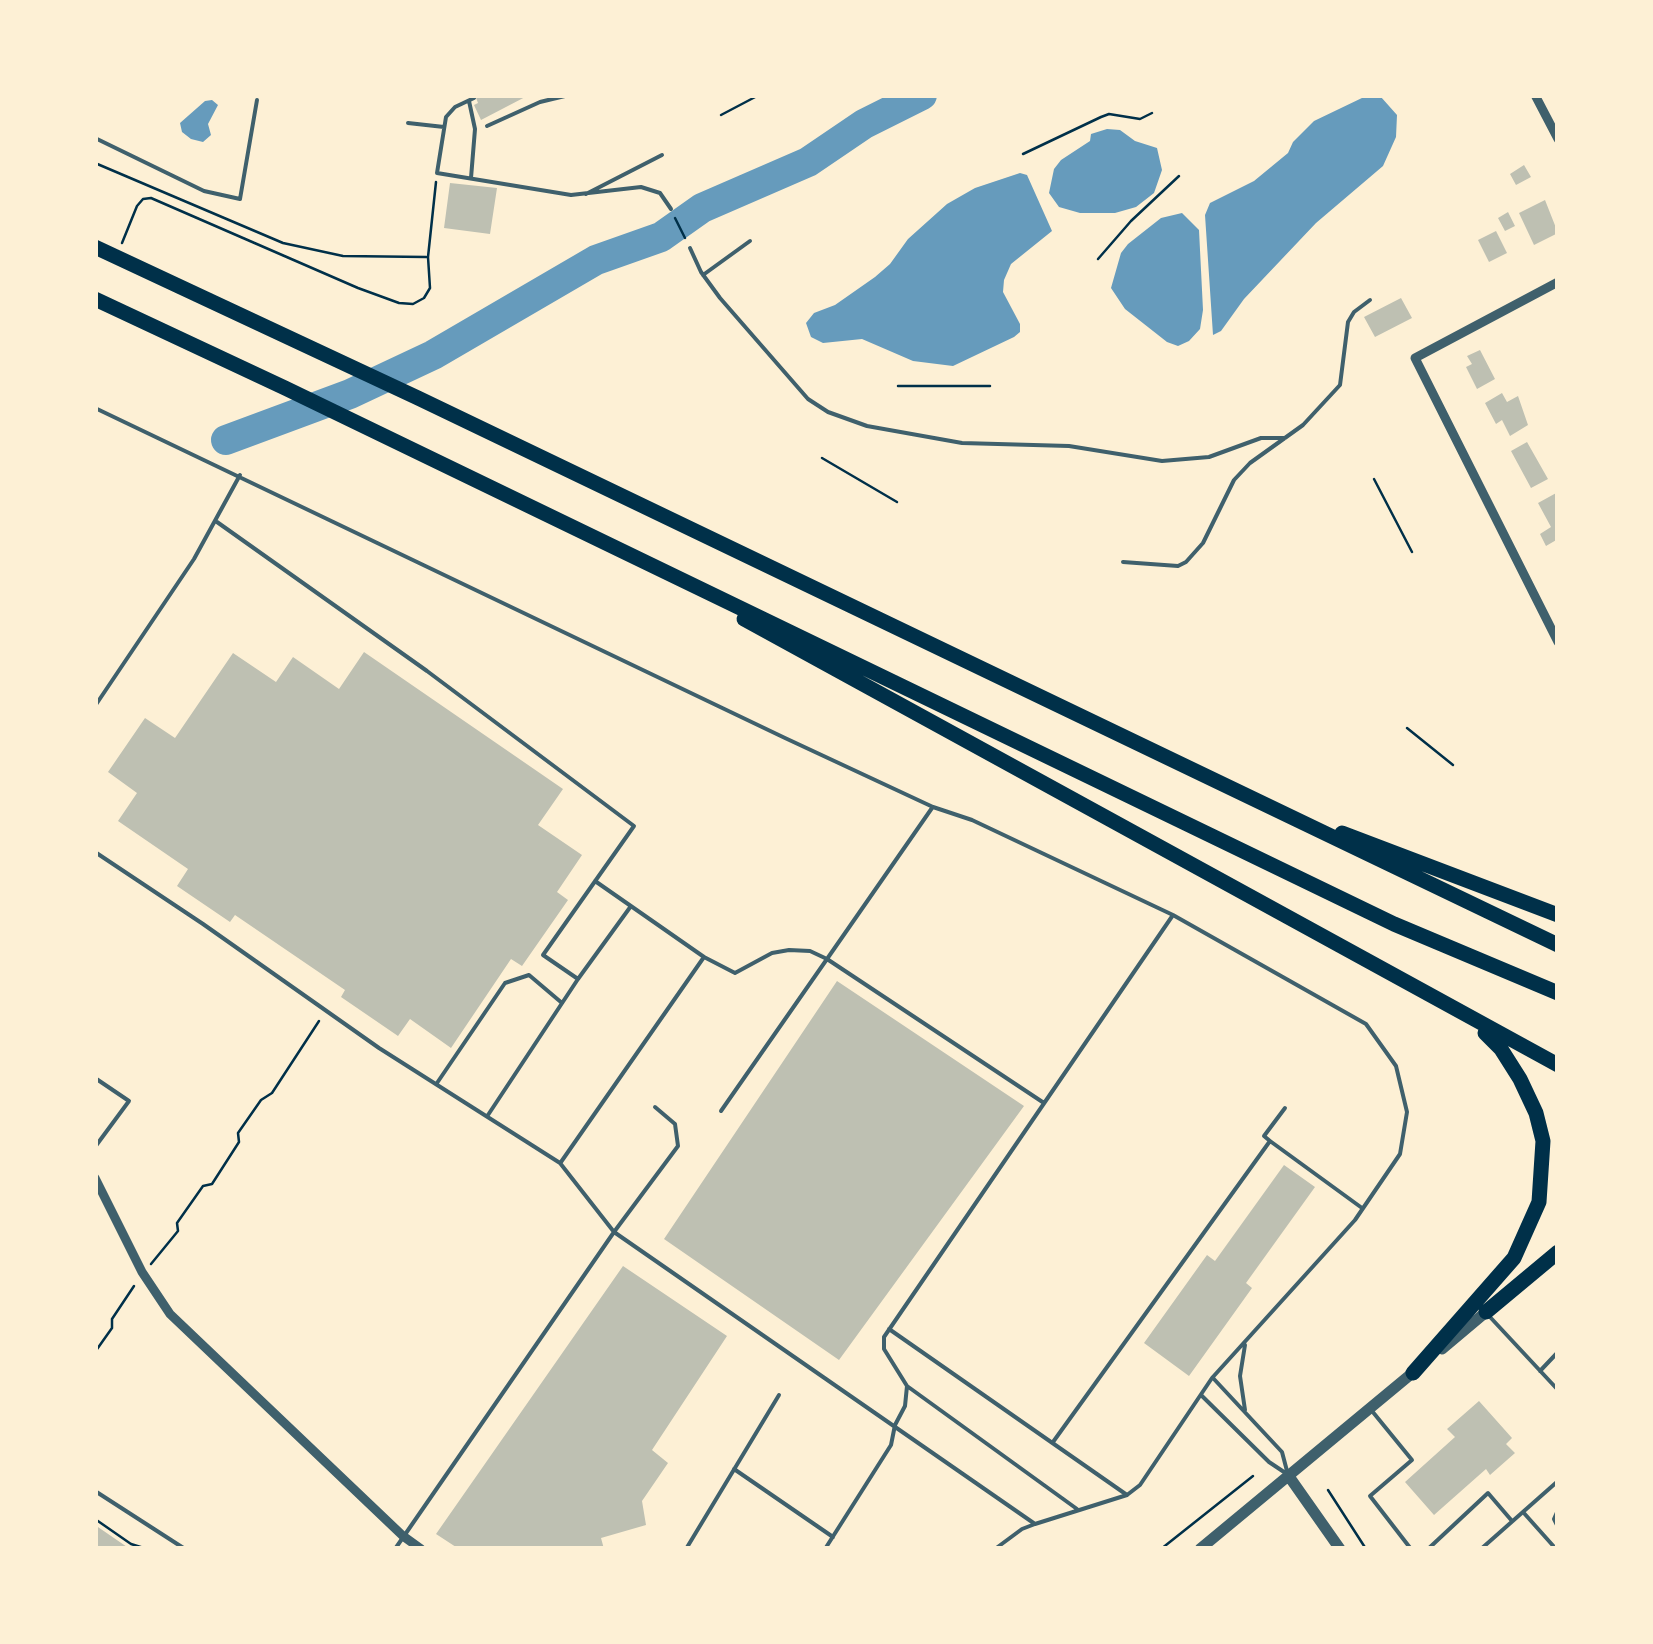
<!DOCTYPE html>
<html>
<head>
<meta charset="utf-8">
<style>
	body { margin:0 }
	#map { position:relative; width:1653px; height:1644px; overflow:hidden; background:#fdf0d5; font-family:Signika,sans-serif }
	canvas { display:block }
	.frame { position:absolute; inset:0; border:98px solid #fdf0d5; pointer-events:none }
</style>
</head>
<body>
<div id="map">
<canvas width="1653" height="1644"></canvas>
<div class="frame"></div>
</div>
<script>
const c = document.querySelector('canvas').getContext('2d');
c.lineJoin = 'round';
function fillPath(path, color) { c.fillStyle = color; c.fill(path, 'evenodd'); }
const shape = rows => new Path2D(rows.map(r => 'M' + r).join(''));
function trace(path, color, width, dash) { c.strokeStyle = color; c.lineWidth = width; c.lineCap = dash ? 'butt' : 'round'; c.setLineDash(dash || []); c.stroke(path); }
fillPath(shape([
	[1364,97,1381,97,1397,115,1396,137,1383,166,1316,223,1244,299,1221,331,1213,335,1205,215,1210,203,1254,181,1288,153,1293,142,1314,121],
	[212,100,218,105,208,124,211,135,203,142,191,139,182,132,180,123,205,101],
	[1107,129,1120,130,1135,141,1157,148,1162,170,1154,193,1136,207,1115,213,1080,213,1059,207,1049,193,1054,169,1061,160,1090,141,1091,134],
	[1020,173,1027,175,1052,231,1011,264,1004,280,1003,292,1020,324,1020,332,1014,337,953,366,913,361,862,339,823,343,811,337,806,323,814,313,835,305,875,277,890,264,908,239,947,204,975,188],
	[1182,213,1199,230,1203,310,1200,329,1189,341,1178,346,1167,342,1125,309,1111,288,1121,253,1128,244,1161,218]
]), '#669bbc');
trace(shape([
	[226,440,350,394,433,355,596,260,661,237,702,208,808,162,864,124,922,95]
]), '#669bbc', 30);
fillPath(shape([
	[475,95,529,95,481,120,474,105,478,103],
	[1524,165,1531,177,1516,185,1510,174],
	[450,183,497,188,490,234,444,228],
	[1545,200,1558,233,1534,245,1519,213],
	[1508,212,1515,226,1505,231,1498,218],
	[1496,231,1507,253,1489,262,1478,240],
	[1401,298,1412,318,1375,337,1364,317],
	[1480,350,1495,379,1477,389,1466,367,1472,364,1467,356],
	[1502,393,1507,402,1518,396,1528,425,1510,436,1502,420,1496,424,1485,403],
	[1527,442,1548,479,1531,488,1511,451],
	[1558,492,1558,539,1546,546,1540,534,1551,527,1538,503],
	[364,652,563,789,538,825,582,855,557,892,568,900,522,966,511,959,451,1048,410,1019,398,1036,341,997,345,990,235,915,230,922,177,886,188,869,118,821,137,793,108,772,145,718,175,738,233,653,276,682,293,657,339,689],
	[837,981,1024,1106,839,1360,664,1239],
	[1284,1165,1315,1187,1246,1283,1252,1288,1189,1376,1144,1343,1207,1255,1215,1261],
	[623,1266,727,1336,652,1450,668,1463,642,1501,646,1525,601,1538,604,1549,459,1549,436,1534],
	[1479,1401,1512,1438,1506,1444,1515,1453,1490,1475,1486,1469,1434,1515,1405,1482,1455,1437,1447,1429],
	[95,1525,130,1549,95,1549]
]), '#bec0b2');
trace(shape([
	[721,115,759,95],
	[1023,154,1101,117,1109,114,1140,119,1152,113],
	[95,163,283,243,343,256,426,257],
	[675,218,685,238],
	[122,243,137,206,143,199,151,198,358,288,399,303,413,304,424,298,430,288,428,257,436,182],
	[1098,259,1131,221,1179,176],
	[898,386,990,386],
	[822,458,897,502],
	[1374,479,1412,552],
	[1407,728,1453,765],
	[151,1264,178,1231,177,1223,203,1186,212,1184,239,1142,238,1133,261,1100,272,1093,319,1021],
	[95,1352,112,1328,112,1319,134,1286],
	[1328,1490,1366,1549],
	[95,1519,131,1544,147,1549],
	[1161,1549,1253,1476]
]), '#003049', 2.5);
trace(shape([
	[474,98,455,107,446,117,437,173,571,195,641,187,660,193,671,209],
	[469,101,475,129,471,178],
	[408,123,444,127],
	[487,126,540,102,569,95],
	[95,138,204,191,240,199,257,100],
	[586,194,662,155],
	[690,248,701,272,720,298,808,399,828,412,867,426,962,443,1069,446,1162,461,1209,457,1261,438,1285,438],
	[703,275,750,241],
	[95,408,785,738,933,807,972,820,1173,915,1366,1024,1396,1066,1407,1112,1400,1154,1355,1220,1212,1378,1140,1485,1127,1495,1035,1524,614,1232,560,1163,379,1048,203,924,95,852],
	[217,522,427,671,634,826,543,955,578,979],
	[1123,562,1178,566,1186,562,1203,543,1234,480,1250,463,1303,425,1340,385,1348,322,1354,312,1370,300],
	[95,706,194,559,240,475],
	[595,881,704,957,735,973,772,953,789,950,810,951,827,959,932,808],
	[95,1078,129,1101,95,1147],
	[437,1083,505,983,529,975,562,1003],
	[721,1111,827,959,1044,1103],
	[488,1115,578,979,631,906],
	[1270,1141,1264,1136,1285,1108],
	[561,1162,704,957],
	[1490,1317,1558,1390],
	[889,1329,1127,1495],
	[1245,1345,1240,1376,1245,1410],
	[1540,1371,1558,1352],
	[1213,1378,1282,1452,1287,1471],
	[907,1386,1077,1509],
	[1201,1395,1269,1462,1284,1472],
	[1372,1411,1412,1460,1370,1496,1411,1549],
	[1053,1442,1270,1141,1362,1208],
	[734,1469,833,1537],
	[95,1491,185,1549],
	[1558,1510,1554,1519,1558,1527],
	[1523,1512,1556,1549],
	[395,1549,614,1232,678,1146,675,1124,655,1107],
	[686,1549,779,1395],
	[825,1549,891,1445,895,1425,905,1406,907,1386,884,1349,884,1337,1173,915],
	[995,1549,1022,1529,1035,1524],
	[1428,1549,1488,1493,1512,1521],
	[1481,1549,1558,1481]
]), '#3f606c', 4);
trace(shape([
	[1535,95,1558,139],
	[1558,282,1415,358,1558,642],
	[95,1178,142,1272,170,1314,403,1536,421,1549]
]), '#3f606c', 9);
trace(shape([
	[1442,1349,1486,1312],
	[1288,1475,1340,1549],
	[1200,1549,1416,1370]
]), '#3f606c', 11);
trace(shape([
	[95,247,418,398,1558,945],
	[95,299,285,388,1394,924,1558,993],
	[744,619,1558,1065],
	[1342,833,1558,915],
	[1486,1312,1558,1252],
	[1413,1373,1514,1258,1539,1202,1543,1141,1536,1113,1520,1079,1501,1049,1485,1033]
]), '#003049', 15);
</script>
</body>
</html>
